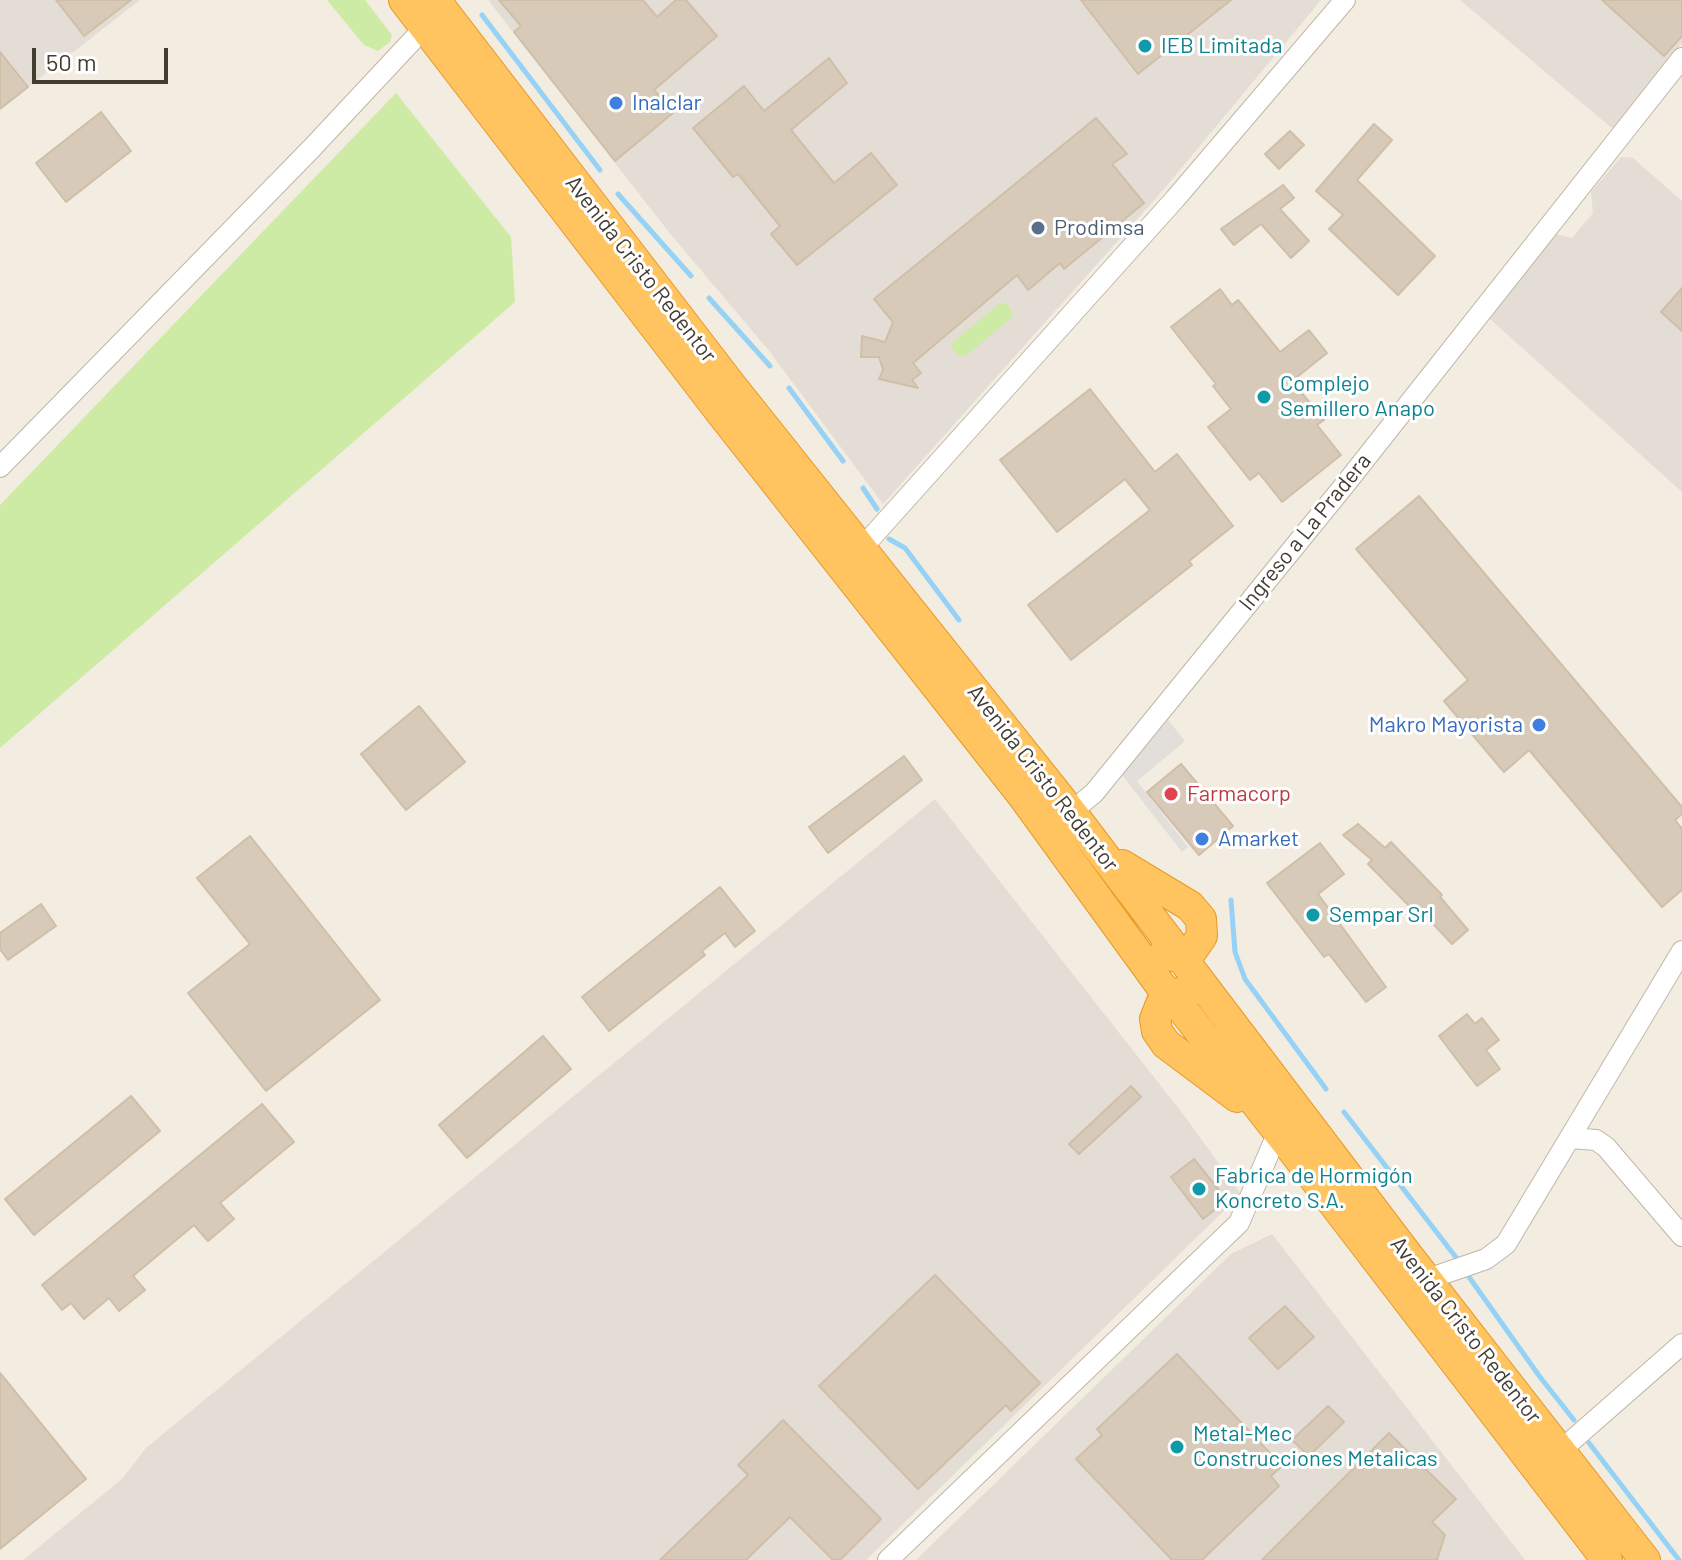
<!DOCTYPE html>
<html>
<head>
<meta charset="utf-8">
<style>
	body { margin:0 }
	#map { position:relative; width:1682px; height:1560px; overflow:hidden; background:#f2ece1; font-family:Barlow,sans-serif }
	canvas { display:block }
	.scale { position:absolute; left:32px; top:48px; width:136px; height:36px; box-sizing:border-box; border:4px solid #433c31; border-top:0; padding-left:10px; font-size:24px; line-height:28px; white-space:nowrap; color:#433c31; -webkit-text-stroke:6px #fff; paint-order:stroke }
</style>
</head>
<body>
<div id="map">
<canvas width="1682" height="1560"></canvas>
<div class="scale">50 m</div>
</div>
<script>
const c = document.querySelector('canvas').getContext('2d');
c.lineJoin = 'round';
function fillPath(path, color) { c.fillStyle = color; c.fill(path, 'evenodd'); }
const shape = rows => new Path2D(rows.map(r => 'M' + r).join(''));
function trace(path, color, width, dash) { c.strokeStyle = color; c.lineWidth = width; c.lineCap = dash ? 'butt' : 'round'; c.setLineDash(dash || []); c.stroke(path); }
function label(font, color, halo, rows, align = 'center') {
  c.font = font + ' Barlow,sans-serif'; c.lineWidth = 6; c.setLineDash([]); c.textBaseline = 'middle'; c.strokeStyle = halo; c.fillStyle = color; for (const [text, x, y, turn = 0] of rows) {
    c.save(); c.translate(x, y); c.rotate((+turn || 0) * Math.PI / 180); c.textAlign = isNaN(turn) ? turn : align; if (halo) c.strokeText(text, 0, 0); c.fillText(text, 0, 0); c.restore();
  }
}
fillPath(shape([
	[0,0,140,0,0,109],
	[488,0,1321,0,1164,189,883,504,770,352,668,231],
	[1460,0,1682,0,1682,43,1630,111,1613,129],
	[1621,157,1633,158,1682,201,1682,492,1489,318,1555,234,1572,238,1593,213,1591,192],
	[935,799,1183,1114,1241,1194,866,1560,23,1560,123,1478,146,1448],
	[1272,1234,1525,1560,916,1560,1231,1254]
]), '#e3ddd6');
fillPath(shape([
	[327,0,365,0,392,35,390,42,378,51,364,45],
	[396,93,511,237,515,302,0,748,0,505],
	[1005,303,1010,307,1013,317,968,354,962,356,957,354,951,347,953,342,999,304]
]), '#ceeba5');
fillPath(shape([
	[1168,720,1185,741,1137,781,1188,847,1182,852,1122,775]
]), '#e2deda');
trace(shape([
	[482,15,600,170],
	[618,194,691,276],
	[709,298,770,366],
	[789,388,843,461],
	[863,488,877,509],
	[889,539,905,548,959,620],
	[1231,900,1235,952,1245,979,1326,1089],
	[1344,1112,1458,1260],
	[1469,1277,1540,1377,1574,1420],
	[1589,1443,1679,1560]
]), '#96d2f5', 5);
const building = shape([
	[56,0,131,0,84,36,56,0],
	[499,0,643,0,657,17,676,0,686,0,717,36,654,90,673,113,615,161,514,32,521,26,499,0],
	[1081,0,1231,0,1138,74,1081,0],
	[1602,0,1682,0,1682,36,1664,56,1602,0],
	[0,52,28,87,0,109,0,52],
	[829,58,847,83,791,130,834,183,871,153,897,185,797,265,771,234,780,226,738,174,733,177,693,128,744,86,764,111,829,58],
	[101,112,131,151,66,202,36,163,101,112],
	[1096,118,1127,154,1112,164,1144,203,1064,269,1060,263,1028,290,1017,275,913,363,921,373,912,380,918,388,879,379,883,370,879,357,861,357,862,336,885,342,893,322,874,299,1096,118],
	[1374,124,1392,140,1357,180,1435,256,1398,295,1329,229,1343,215,1316,191,1374,124],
	[1290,131,1304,145,1279,169,1265,154,1290,131],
	[1283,185,1294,198,1280,209,1309,241,1291,258,1261,224,1234,245,1221,229,1283,185],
	[1682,288,1682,331,1661,312,1682,288],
	[1220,289,1232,305,1238,300,1280,352,1309,330,1327,353,1292,381,1324,420,1317,425,1341,455,1282,502,1259,473,1250,480,1208,427,1231,409,1213,386,1216,384,1171,327,1220,289],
	[1090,389,1155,472,1177,454,1233,526,1189,561,1192,565,1071,660,1028,605,1150,510,1125,479,1057,532,1000,460,1090,389],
	[1419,496,1682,807,1682,814,1675,820,1682,829,1682,890,1662,907,1529,750,1504,772,1444,701,1468,680,1356,549,1419,496],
	[419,706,465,762,406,810,361,754,419,706],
	[904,756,922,780,828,853,809,827,904,756],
	[1181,764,1233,826,1199,855,1147,792,1181,764],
	[1358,824,1385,848,1391,842,1442,895,1440,897,1468,930,1452,944,1423,913,1420,917,1368,864,1372,860,1343,835,1358,824],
	[250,836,380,1000,266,1091,188,993,250,944,197,878,250,836],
	[1320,843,1344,874,1318,894,1386,987,1366,1002,1329,954,1324,957,1267,883,1320,843],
	[720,887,755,931,735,947,725,933,702,951,705,955,609,1031,582,997,720,887],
	[41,904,56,926,8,960,0,949,0,933,41,904],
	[1467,1014,1475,1024,1482,1018,1499,1040,1486,1050,1500,1069,1477,1086,1439,1036,1467,1014],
	[543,1036,571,1069,467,1158,439,1125,543,1036],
	[1131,1086,1141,1097,1079,1154,1069,1144,1131,1086],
	[131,1096,160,1131,34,1235,5,1199,131,1096],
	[262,1104,294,1142,220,1203,234,1219,208,1241,194,1225,133,1276,145,1290,119,1311,109,1298,84,1319,71,1303,62,1310,42,1285,262,1104],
	[1194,1159,1227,1200,1203,1219,1171,1177,1194,1159],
	[935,1275,1040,1383,1011,1411,1006,1405,918,1489,819,1386,935,1275],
	[1285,1306,1314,1337,1278,1369,1249,1338,1285,1306],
	[1177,1354,1282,1466,1271,1476,1279,1486,1202,1560,1172,1560,1076,1459,1102,1435,1097,1429,1177,1354],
	[0,1373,86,1479,0,1549,0,1373],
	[1328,1406,1344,1422,1309,1456,1292,1440,1328,1406],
	[783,1420,881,1519,840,1560,833,1560,790,1517,746,1560,660,1560,748,1475,738,1465,783,1420],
	[1389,1433,1456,1499,1432,1522,1445,1535,1437,1560,1262,1560,1389,1433]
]);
fillPath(building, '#d7cab8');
trace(building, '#d0bfa8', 2);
const minor = shape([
	[0,467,311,149,425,27],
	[861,549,1175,199,1345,0],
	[1071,812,1094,793,1343,487,1682,58],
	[1571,1138,1596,1140,1606,1147,1682,1236],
	[1428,1279,1486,1259,1506,1244,1682,951],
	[1560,1451,1682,1344],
	[888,1560,1239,1223,1278,1132]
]);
const highway = shape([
	[404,0,722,414,1023,796,1161,986,1172,996,1291,1148,1607,1560],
	[435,0,730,384,1071,812,1409,1257,1645,1560],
	[1122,865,1190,906,1201,919,1202,936,1191,952,1183,958,1164,954],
	[1188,992,1182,992,1161,1004,1155,1019,1157,1031,1166,1044,1237,1097]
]);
trace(minor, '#c0b6a6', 22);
trace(highway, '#e99924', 32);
trace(minor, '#fff', 20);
trace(highway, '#ffc45f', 30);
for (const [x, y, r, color] of [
	[1145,46,8,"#0f9aa8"],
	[616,103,8,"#3f7fe0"],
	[1038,228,8,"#5c6f8a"],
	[1264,397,8,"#0f9aa8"],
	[1539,725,8,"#3f7fe0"],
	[1171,794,8,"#e0444e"],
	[1202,839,8,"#3f7fe0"],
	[1313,915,8,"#0f9aa8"],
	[1199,1189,8,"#0f9aa8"],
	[1177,1447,8,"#0f9aa8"]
]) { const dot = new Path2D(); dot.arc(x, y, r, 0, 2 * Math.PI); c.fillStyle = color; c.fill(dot); trace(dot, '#fff', 3); }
label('22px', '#0d838f', '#fff', [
	["IEB Limitada",1161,46],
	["Complejo",1280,384],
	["Semillero Anapo",1280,409],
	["Sempar Srl",1329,915],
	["Fabrica de Hormigón",1215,1176],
	["Koncreto S.A.",1215,1201],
	["Metal-Mec",1193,1434],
	["Construcciones Metalicas",1193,1459]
], 'left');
label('22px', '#366cbe', '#fff', [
	["Inalclar",632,103],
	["Makro Mayorista",1523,725,"right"],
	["Amarket",1218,839]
], 'left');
label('22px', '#4e5e75', '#fff', [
	["Prodimsa",1054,228]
], 'left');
label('22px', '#433c31', '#fff', [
	["Avenida Cristo Redentor",641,269,52],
	["Ingreso a La Pradera",1305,532,-51],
	["Avenida Cristo Redentor",1043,778,52],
	["Avenida Cristo Redentor",1466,1330,52]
]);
label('22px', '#be3a42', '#fff', [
	["Farmacorp",1187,794]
], 'left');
</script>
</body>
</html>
